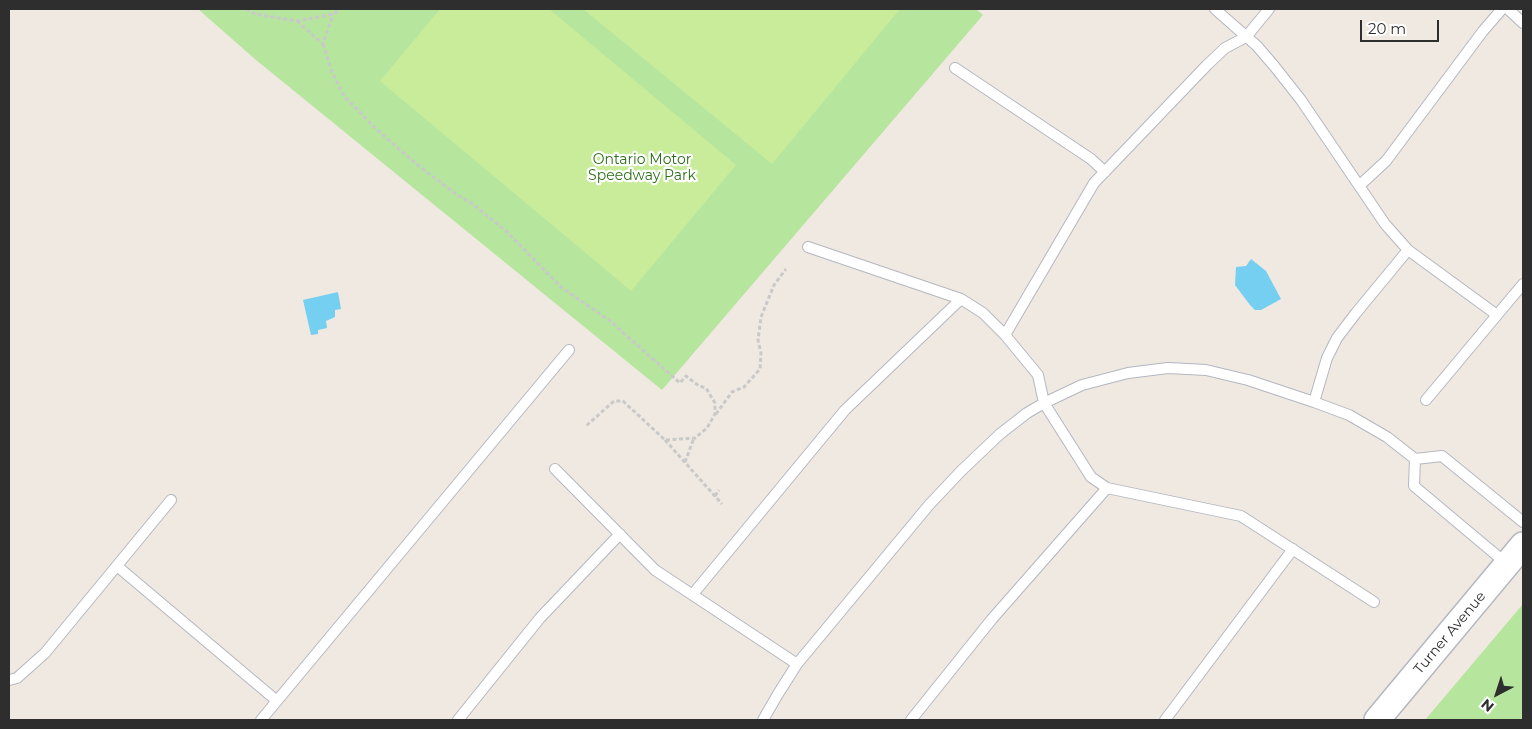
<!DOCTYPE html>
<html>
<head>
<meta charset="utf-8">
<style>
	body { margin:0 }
	#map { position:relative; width:1532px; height:729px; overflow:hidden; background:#efe9e1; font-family:Montserrat,sans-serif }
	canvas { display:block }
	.frame { position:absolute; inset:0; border:10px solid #2e2e2e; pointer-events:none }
	.north { position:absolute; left:1472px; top:669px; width:50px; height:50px; -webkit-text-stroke:4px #fff; paint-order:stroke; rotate:220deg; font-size:14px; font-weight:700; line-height:20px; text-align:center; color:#2e2e2e }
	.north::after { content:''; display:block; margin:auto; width:18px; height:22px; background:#2e2e2e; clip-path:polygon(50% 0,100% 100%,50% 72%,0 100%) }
	.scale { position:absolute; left:1360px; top:20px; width:79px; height:22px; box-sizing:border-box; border:2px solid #2e2e2e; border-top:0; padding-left:6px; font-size:15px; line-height:18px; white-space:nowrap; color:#2e2e2e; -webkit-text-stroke:4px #fff; paint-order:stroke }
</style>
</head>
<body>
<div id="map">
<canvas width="1532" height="729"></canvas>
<div class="frame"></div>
<div class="north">N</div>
<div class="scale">20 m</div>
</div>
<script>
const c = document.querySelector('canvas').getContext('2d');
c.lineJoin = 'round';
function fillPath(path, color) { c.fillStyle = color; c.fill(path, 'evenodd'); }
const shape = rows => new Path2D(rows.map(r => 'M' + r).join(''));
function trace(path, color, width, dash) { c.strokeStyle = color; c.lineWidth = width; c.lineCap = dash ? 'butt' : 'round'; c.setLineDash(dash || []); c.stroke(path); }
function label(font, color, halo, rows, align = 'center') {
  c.font = font + ' Montserrat,sans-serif'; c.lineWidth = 4.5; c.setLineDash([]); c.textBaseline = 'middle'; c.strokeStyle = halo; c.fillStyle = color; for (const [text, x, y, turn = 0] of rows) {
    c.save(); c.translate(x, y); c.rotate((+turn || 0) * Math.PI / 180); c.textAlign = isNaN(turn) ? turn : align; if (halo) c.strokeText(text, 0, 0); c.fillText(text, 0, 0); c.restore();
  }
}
fillPath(shape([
	[198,9,976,9,983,15,662,390,256,60],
	[1523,604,1523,720,1425,720]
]), '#b6e59e');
fillPath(shape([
	[440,9,549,9,736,165,631,291,380,81],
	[583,9,900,9,772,164]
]), '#c9ec9a');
fillPath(shape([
	[1251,259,1266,271,1281,299,1261,310,1255,310,1250,305,1235,285,1236,267,1246,266],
	[338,292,341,309,335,310,335,317,326,321,327,328,318,330,318,334,311,335,303,300]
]), '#75cff0');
const service = shape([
	[1215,9,1257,46,1275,67,1301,100,1385,224,1408,250,1497,315],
	[1508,9,1523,23],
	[955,68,1091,159,1105,172],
	[1359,186,1386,161,1483,31,1502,9],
	[808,247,961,299,983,313,1005,335,1038,375,1044,403,1091,477,1107,488,1241,516,1374,602],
	[1005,335,1094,183,1207,65,1225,48,1246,37,1269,9],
	[1426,400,1523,284],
	[1314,402,1327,358,1337,338,1356,313,1408,250],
	[1415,459,1414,486,1507,564],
	[555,469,655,570,797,664],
	[117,566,277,701],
	[693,594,845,410,961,299],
	[9,680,17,678,45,653,171,500],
	[261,720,569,350],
	[458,720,540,618,620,534],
	[763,720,778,694,797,664,929,505,961,471,1000,434,1027,413,1044,403,1082,385,1128,373,1168,368,1206,370,1248,380,1314,402,1349,415,1387,437,1415,459,1442,456,1523,522],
	[911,720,992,619,1107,488],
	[1165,720,1293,549]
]);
const tertiary = shape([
	[1377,720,1523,545]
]);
trace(service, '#b4b7c1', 12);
trace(tertiary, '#b4b7c1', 28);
trace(shape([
	[246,9,255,14,297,21,333,14,340,9],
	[297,21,323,44,333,14],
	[323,44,332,72,344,96,375,128,420,167,456,194,474,205,505,230,561,287,610,321,680,383,686,376,699,386,706,388,715,403,715,414,707,428,695,438,665,440,623,401,614,401,586,426],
	[716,414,732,392,744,387,760,369,761,353,758,340,761,317,774,285,786,269],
	[665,440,722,504],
	[685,462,694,438],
	[715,496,719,490]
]), '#c9c9c9', 3, [4, 2.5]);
trace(service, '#fff', 10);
trace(tertiary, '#fff', 25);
label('14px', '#2c6e1b', '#fff', [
	["Ontario Motor",642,160],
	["Speedway Park",642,176]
]);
label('14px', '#2e2e2e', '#fff', [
	["Turner Avenue",1450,633,-50]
]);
</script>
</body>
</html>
